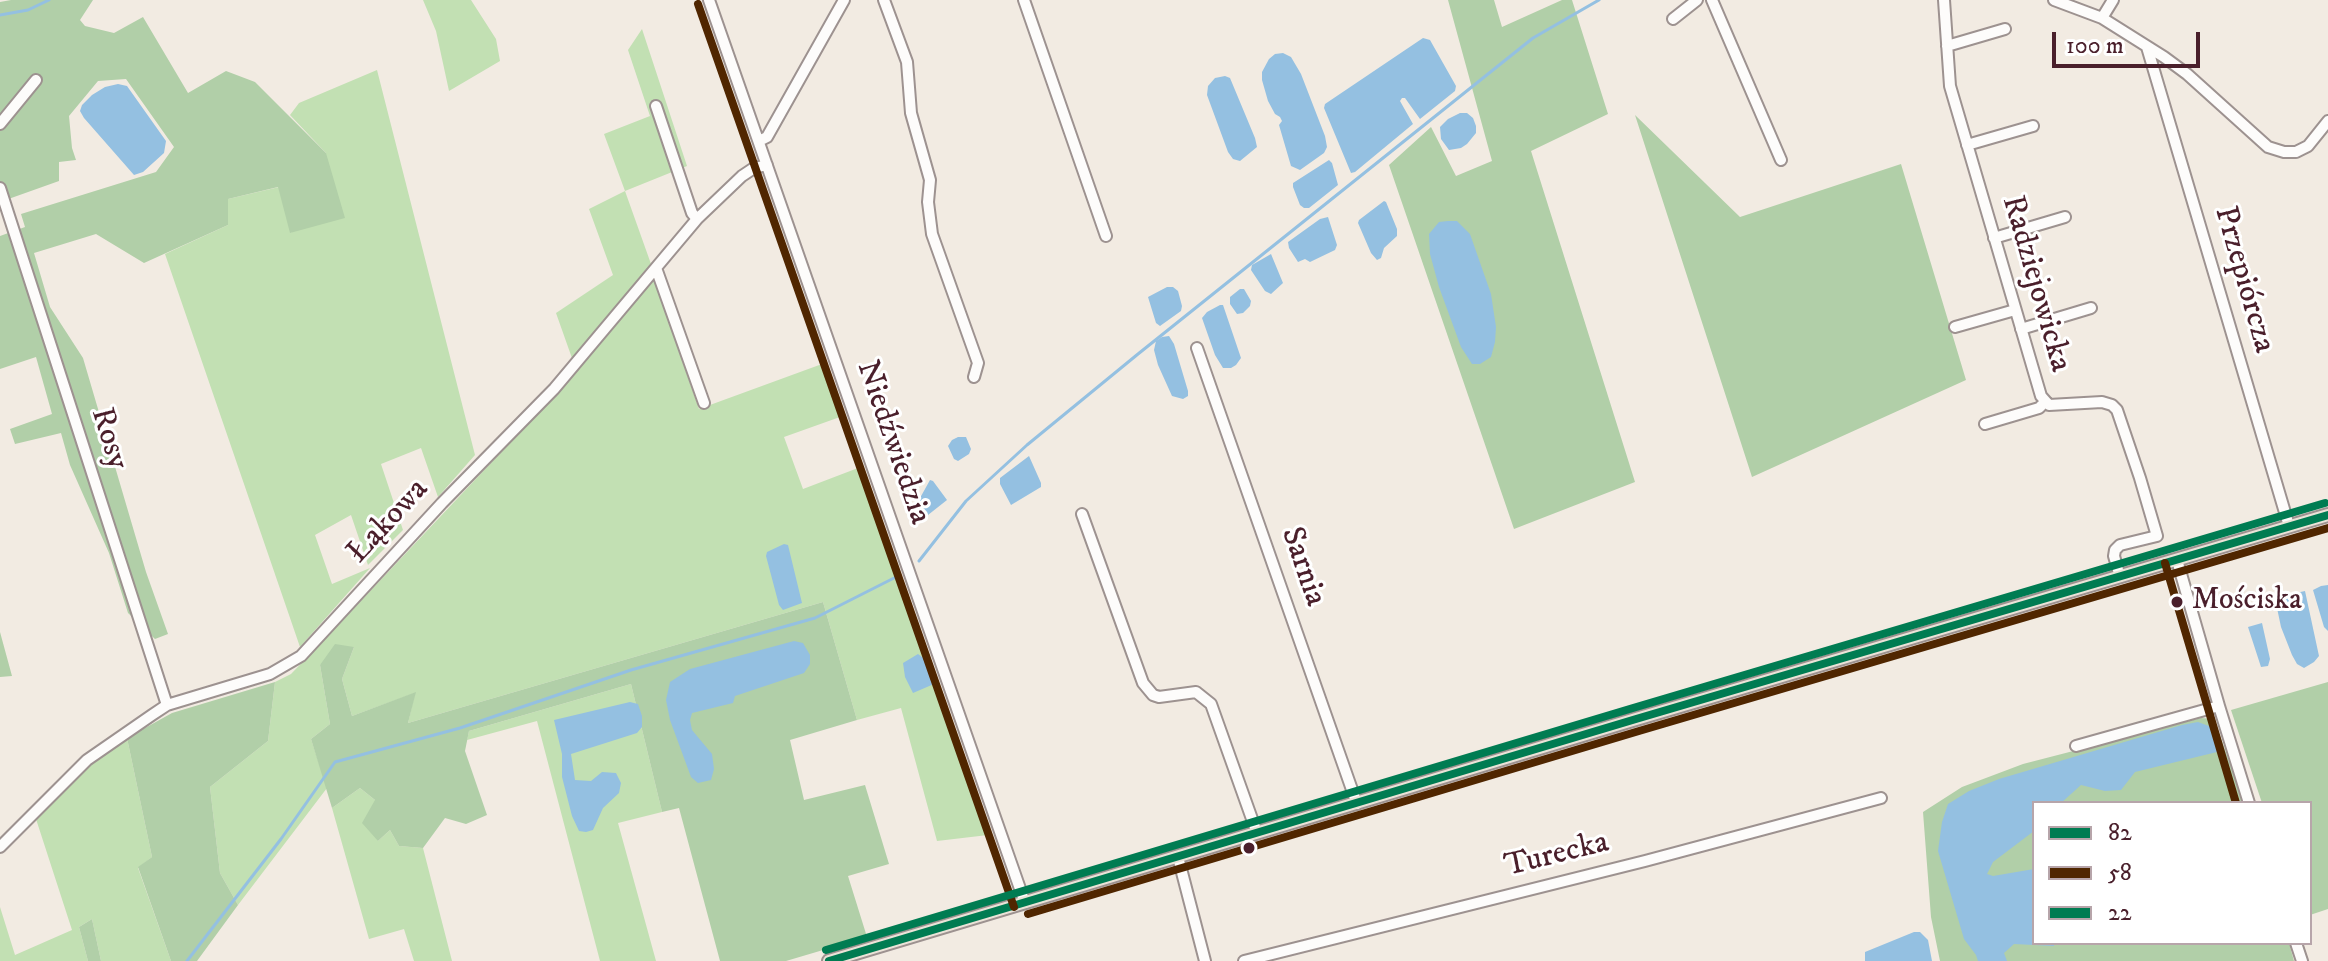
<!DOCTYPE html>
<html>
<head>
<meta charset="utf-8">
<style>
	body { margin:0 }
	#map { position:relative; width:2328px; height:961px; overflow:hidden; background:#f2ebe2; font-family:"IM FELL DW Pica",serif }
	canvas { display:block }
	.legend { position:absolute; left:2032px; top:801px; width:280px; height:144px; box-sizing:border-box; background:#fff; border:2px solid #b7a5aa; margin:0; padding:10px 14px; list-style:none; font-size:24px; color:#4a1f2b }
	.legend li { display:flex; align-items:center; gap:16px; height:40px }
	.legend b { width:40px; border:2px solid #b7a5aa }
	.scale { position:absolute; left:2052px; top:32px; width:148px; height:36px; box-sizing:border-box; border:4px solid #4a1f2b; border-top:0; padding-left:10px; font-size:24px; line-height:28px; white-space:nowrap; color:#4a1f2b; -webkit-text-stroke:6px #fff; paint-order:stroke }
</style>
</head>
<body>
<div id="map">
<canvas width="2328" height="961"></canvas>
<ul class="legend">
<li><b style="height:10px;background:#007c52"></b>82</li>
<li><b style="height:10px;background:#502600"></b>58</li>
<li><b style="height:10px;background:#007c52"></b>22</li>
</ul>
<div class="scale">100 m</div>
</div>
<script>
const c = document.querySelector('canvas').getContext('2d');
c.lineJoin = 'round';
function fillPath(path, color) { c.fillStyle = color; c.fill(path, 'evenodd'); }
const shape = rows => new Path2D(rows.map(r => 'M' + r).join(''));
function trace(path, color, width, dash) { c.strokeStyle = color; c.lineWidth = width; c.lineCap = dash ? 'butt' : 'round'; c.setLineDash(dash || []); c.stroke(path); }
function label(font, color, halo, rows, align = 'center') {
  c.font = font + ' "IM FELL DW Pica",serif'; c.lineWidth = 6; c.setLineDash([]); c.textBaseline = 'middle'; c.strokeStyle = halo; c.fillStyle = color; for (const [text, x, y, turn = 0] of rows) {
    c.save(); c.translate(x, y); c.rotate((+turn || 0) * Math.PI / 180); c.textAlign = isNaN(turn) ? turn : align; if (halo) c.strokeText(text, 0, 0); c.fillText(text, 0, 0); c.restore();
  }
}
fillPath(shape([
	[423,0,471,0,496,39,500,61,449,91,436,31],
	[642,29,687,166,625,191,651,264,573,361,556,313,613,275,589,209,625,191,604,134,650,116,628,50],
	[377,70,475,455,438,497,421,448,381,464,403,530,368,565,351,515,315,535,332,584,370,568,300,647,165,254,228,225,228,199,279,187,291,233,326,153,290,115,299,103],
	[654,280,699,409,822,364,840,417,784,437,803,489,858,468,988,835,937,841,901,708,857,720,823,602,408,723,415,693,352,716,342,679,354,647,320,665,330,724,311,739,327,788,238,905,220,873,210,787,268,741,275,682,291,674,324,640,555,395],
	[631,684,662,812,618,823,656,961,600,961,537,721,467,740,469,731],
	[127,738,152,857,138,868,171,961,101,961,92,919,79,927,88,961,0,961,0,907,15,955,72,930,36,819,88,767],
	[360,788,375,800,378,841,390,830,399,846,423,848,452,961,414,961,404,929,369,939,332,808]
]), '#c2e0b3');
fillPath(shape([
	[11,0,93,0,80,20,85,26,114,33,143,17,188,93,226,71,255,82,326,153,345,218,290,233,278,187,228,199,228,225,144,263,96,234,34,253,50,307,83,358,146,572,168,634,155,639,128,613,109,553,70,465,61,433,15,444,10,429,52,414,36,357,0,369,0,236,25,227,21,214,156,172,174,147,126,79,98,81,69,116,72,148,76,160,59,162,59,181,0,202,0,2],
	[1448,0,1494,0,1502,27,1562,0,1572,0,1608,114,1531,151,1635,482,1514,529,1389,165,1431,127,1456,176,1492,161],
	[1635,115,1740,217,1901,164,1966,380,1752,477],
	[823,602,857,720,790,740,804,800,865,785,889,864,848,876,867,937,786,961,720,961,679,808,662,812,631,684,469,731,465,751,487,815,466,824,445,818,423,848,399,846,390,830,378,841,362,823,375,800,360,788,332,808,311,739,330,724,320,665,335,644,354,647,342,679,352,716,416,692,408,723],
	[0,632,12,676,0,677],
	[275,682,268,741,210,787,220,873,238,905,197,961,171,961,138,867,152,857,127,738,172,713],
	[2328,682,2328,909,2310,915,2310,803,2262,803,2231,710],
	[2201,718,2214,719,2244,803,2034,803,2034,943,2289,943,2294,961,1940,961,1931,917,1923,812,1962,787,2023,764],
	[92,919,101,961,88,961,79,927]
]), '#b1cfa8');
fillPath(shape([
	[1423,38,1430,40,1456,86,1455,91,1420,119,1405,98,1402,98,1400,101,1413,124,1355,172,1351,173,1324,108,1325,104],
	[1283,53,1291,57,1301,74,1325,136,1327,147,1324,153,1300,170,1291,166,1279,125,1282,121,1280,117,1275,114,1268,101,1262,80,1262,72,1269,59,1275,54],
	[1225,76,1230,78,1255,138,1257,147,1240,161,1233,159,1228,152,1207,95,1208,86,1215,78],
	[118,84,127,86,166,141,164,153,143,172,134,175,84,118,80,111,82,105,92,95,105,87],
	[1460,113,1467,113,1473,118,1476,126,1476,133,1467,144,1461,148,1449,150,1441,139,1440,127,1448,119],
	[1329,160,1332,163,1338,185,1309,208,1304,208,1300,205,1293,187,1293,183],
	[1384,201,1386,202,1397,229,1397,236,1384,248,1381,258,1377,260,1371,253,1358,223,1359,220],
	[1328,217,1337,245,1335,250,1310,262,1305,259,1298,262,1289,248,1288,242,1320,219],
	[1448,221,1457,221,1470,234,1491,294,1496,327,1495,342,1491,357,1480,364,1472,364,1461,347,1439,287,1430,254,1429,234,1439,222],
	[1271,254,1283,283,1271,294,1265,291,1251,270,1252,265],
	[1167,287,1173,287,1178,291,1182,306,1181,311,1160,326,1156,323,1148,297],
	[1240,289,1244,289,1251,301,1250,306,1243,313,1237,314,1230,304,1230,297],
	[1220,305,1223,305,1241,358,1236,365,1231,368,1223,368,1215,355,1202,318,1207,312],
	[1169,336,1174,344,1188,391,1188,396,1183,399,1172,396,1158,365,1154,350,1156,341,1162,337],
	[958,437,966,437,971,449,969,454,958,461,954,459,948,446,952,440],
	[1029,456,1041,483,1041,487,1011,505,1000,484,1000,478],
	[930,480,933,481,947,500,928,515,923,513,920,506,920,498],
	[784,544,788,545,802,603,783,610,779,605,766,556,767,552],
	[2328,585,2328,631,2324,627,2313,590,2321,586],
	[2305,591,2319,656,2314,662,2304,668,2297,664,2292,655,2281,627,2277,608,2280,601,2296,593],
	[2262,623,2270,659,2268,666,2261,667,2248,627],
	[794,641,803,643,810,655,810,664,804,673,735,696,733,703,692,713,690,720,692,730,712,754,714,769,711,780,698,783,691,777,670,720,666,700,670,682,690,669],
	[918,654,926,660,934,684,913,693,905,677,903,663],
	[630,702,638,704,642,716,642,727,637,733,571,754,575,780,591,781,602,772,616,773,621,783,619,793,603,808,593,830,586,832,579,831,572,816,562,777,562,754,554,720],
	[2198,722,2214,728,2217,752,2135,772,2121,790,2105,791,2081,785,2061,803,2034,803,2034,831,1993,862,1987,874,1993,876,2034,869,2034,943,2054,943,2054,946,2014,944,2004,953,2007,961,1978,961,1976,955,1964,939,1938,851,1942,822,1948,804,1969,791,1999,779,2182,725],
	[1914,932,1920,932,1928,940,1932,961,1865,961,1865,952]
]), '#94c0e1');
trace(shape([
	[0,15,28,10,49,0],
	[919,561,966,501,1027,445,1138,354,1533,38,1599,0],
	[187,961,281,839,335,762,460,728,631,670,815,618,896,577]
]), '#94c0e1', 3);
const minor = shape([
	[709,0,1025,903],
	[884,0,907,62,911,113,930,180,928,202,932,234,978,363,974,377],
	[1024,0,1106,236],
	[1712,0,1781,160],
	[1944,0,1950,86,2041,396,2049,405,2102,402,2112,405,2117,410,2140,478,2157,536,2120,545,2115,550,2114,556,2120,577],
	[2054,0,2102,18,2164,57,2187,74,2268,147,2284,152,2296,152,2308,146,2328,121],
	[2102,18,2113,0],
	[1673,19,1697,0],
	[1947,46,2005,29],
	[2147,47,2289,526],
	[656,106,692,213,697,219],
	[0,124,36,80],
	[759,141,767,137,844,0],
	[1967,145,2033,126],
	[0,188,167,705],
	[1994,238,2065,217],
	[656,268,704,403],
	[1955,327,2015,310],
	[2021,329,2091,308],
	[1197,348,1357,804],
	[1985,424,2039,408,2045,402],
	[1082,514,1143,683,1153,695,1159,697,1196,692,1211,704,1257,833],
	[2177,560,2219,706,2249,803],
	[2076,746,2219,706],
	[0,847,87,760,152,715,167,705,270,674,301,656,442,503,554,389,697,219,742,176,754,168,767,165],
	[1178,857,1205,961],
	[2296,943,2302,961],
	[1244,961,1645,861,1881,798]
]);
const major = shape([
	[829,961,1636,719,2328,515]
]);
trace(minor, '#9d9290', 14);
trace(major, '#9d9290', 16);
trace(minor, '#fdfcfb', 10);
trace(major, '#ebe3d8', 12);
trace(shape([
	[829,961,1636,719,2328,515]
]), '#007c52', 8);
trace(shape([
	[698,4,1014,907],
	[2165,563,2236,803],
	[1028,914,1639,731,2328,528]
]), '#502600', 8);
trace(shape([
	[826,950,1633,708,2325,503]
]), '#007c52', 8);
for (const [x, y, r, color] of [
	[2177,602,7,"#4a1f2b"],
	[1249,848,7,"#4a1f2b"]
]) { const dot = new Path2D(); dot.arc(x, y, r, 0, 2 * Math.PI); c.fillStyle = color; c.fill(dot); trace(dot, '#fff', 3); }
label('30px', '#4a1f2b', '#fff', [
	["Mościska",2192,602]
], 'left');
label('32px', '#4a1f2b', '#fff', [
	["Przepiórcza",2243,280,74],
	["Radziejowicka",2035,284,74],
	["Rosy",108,439,73],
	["Niedźwiedzia",892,443,71],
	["Łąkowa",389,522,-47],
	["Sarnia",1302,567,71],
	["Turecka",1557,856,-14]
]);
</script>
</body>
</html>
